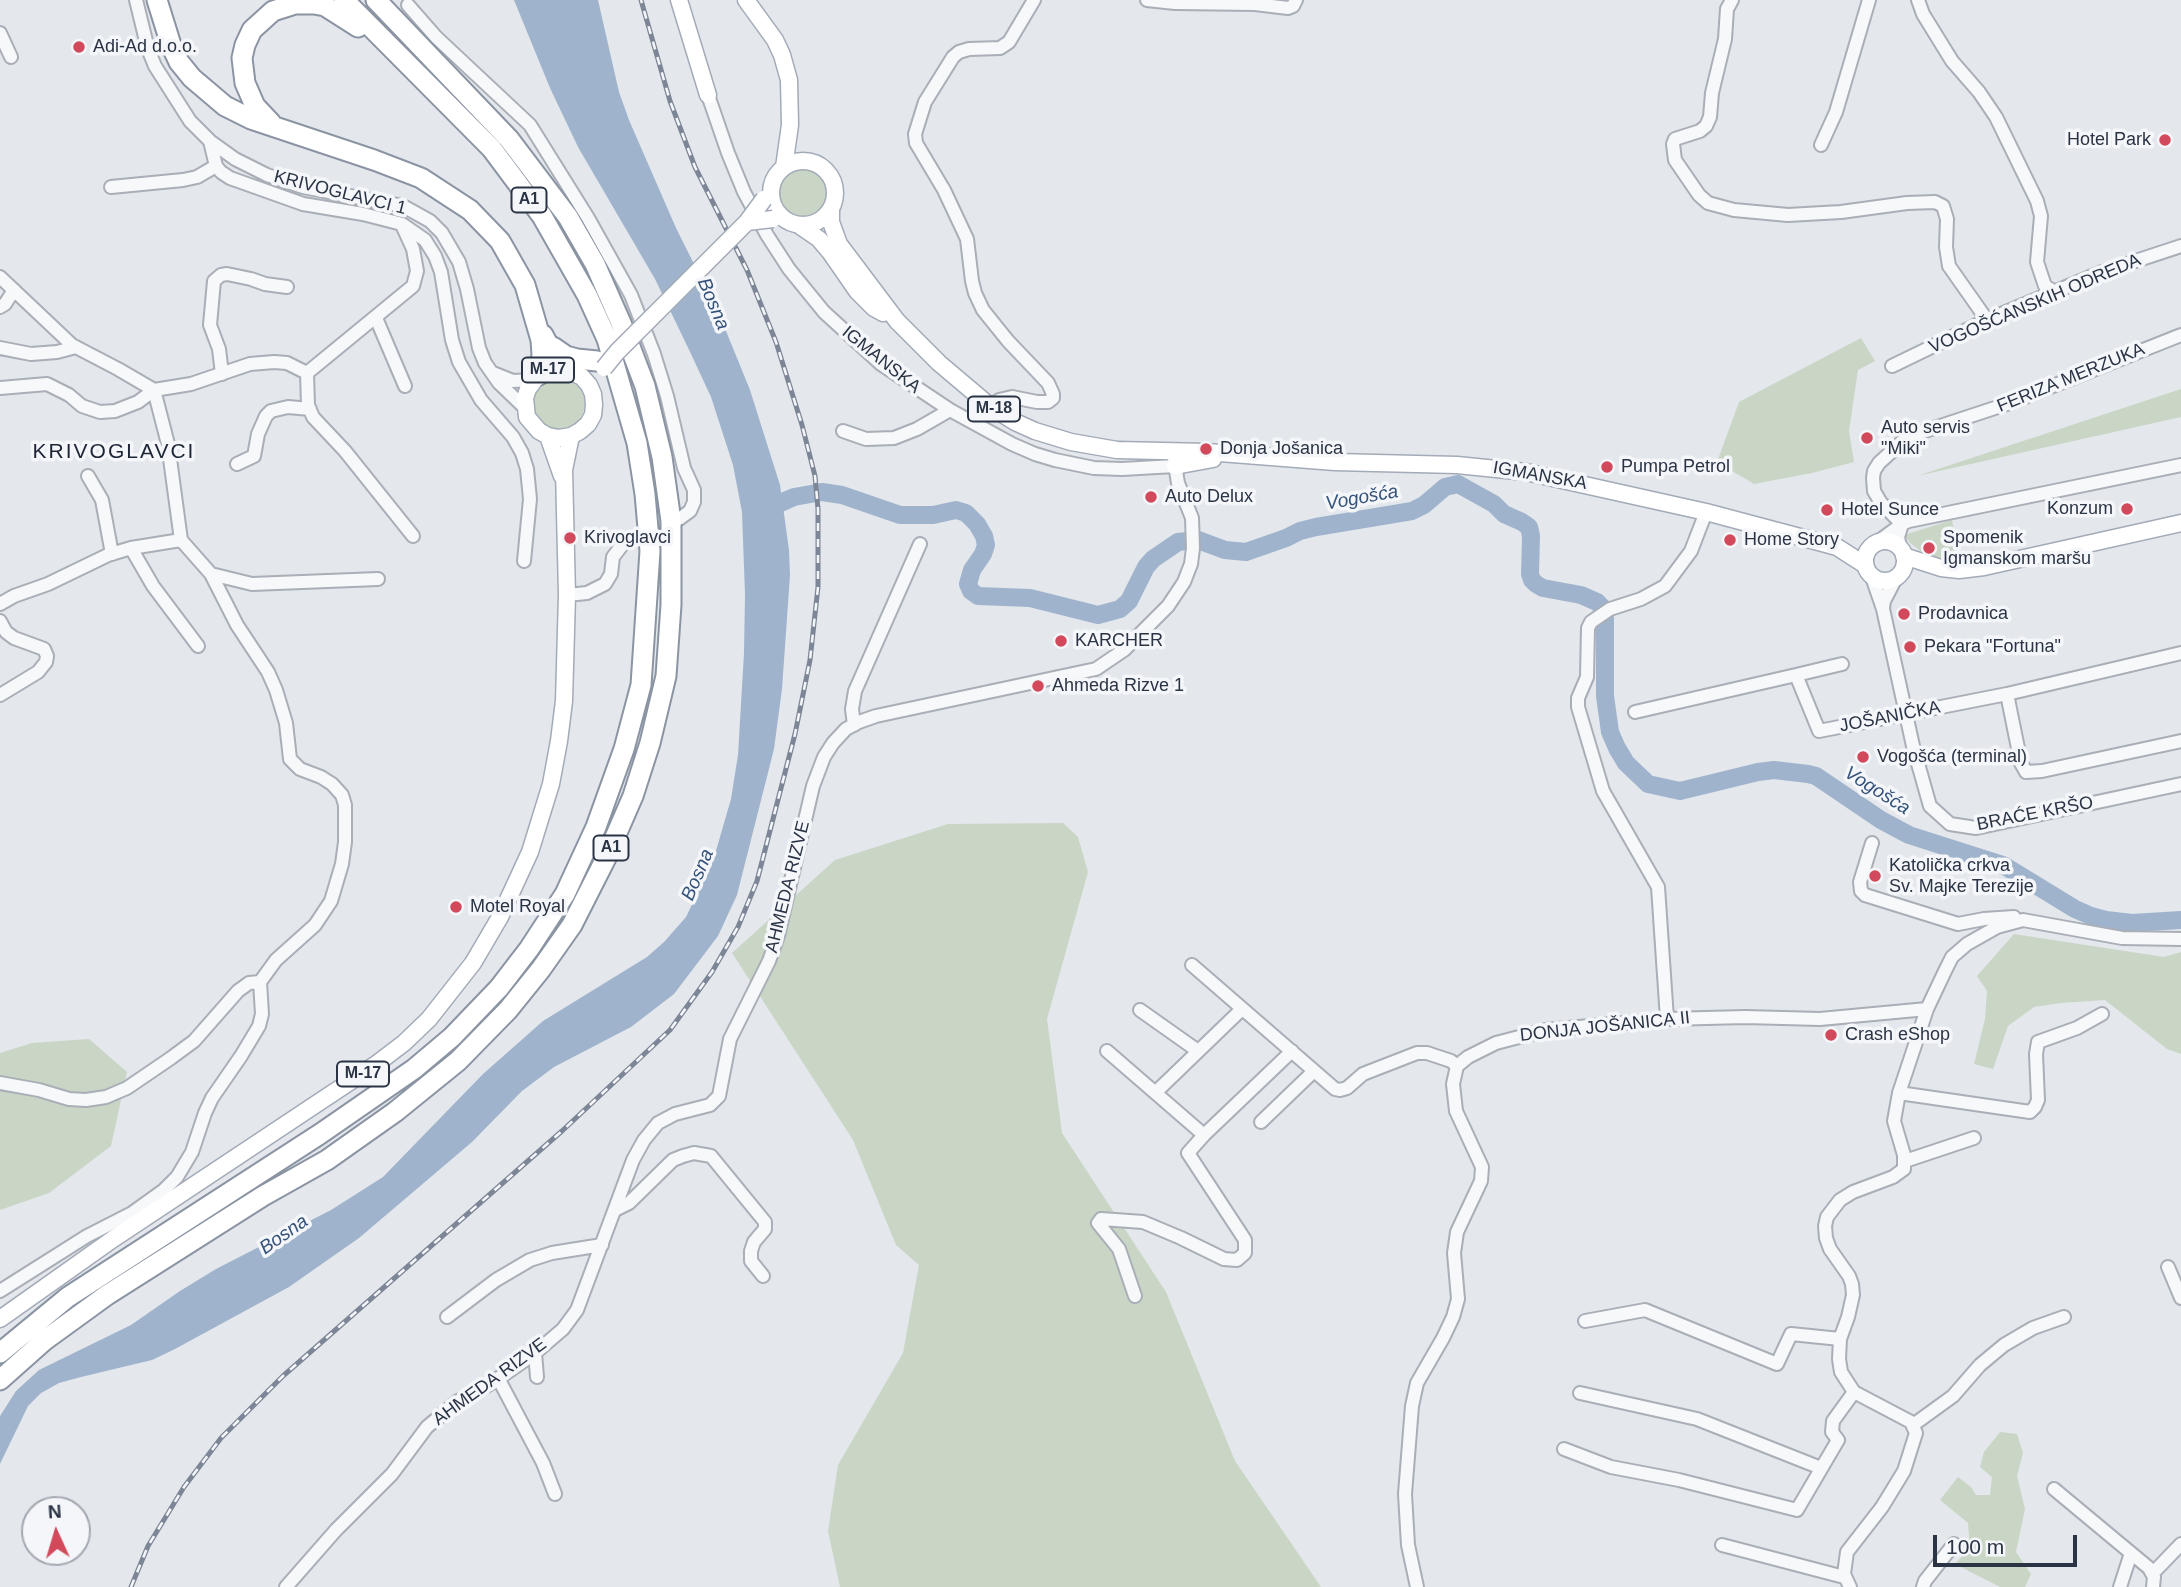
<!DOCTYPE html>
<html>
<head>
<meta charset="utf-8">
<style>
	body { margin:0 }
	#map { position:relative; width:2181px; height:1587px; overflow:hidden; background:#e4e7ec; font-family:Helvetica,sans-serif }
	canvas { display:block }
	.north { position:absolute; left:21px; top:1496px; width:70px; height:70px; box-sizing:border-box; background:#f4f6f9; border:2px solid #a4a8b1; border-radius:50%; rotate:356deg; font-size:19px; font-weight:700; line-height:28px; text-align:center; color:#2b3445 }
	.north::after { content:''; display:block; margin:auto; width:24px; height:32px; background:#d1495b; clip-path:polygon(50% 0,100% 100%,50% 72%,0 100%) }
	.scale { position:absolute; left:1933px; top:1535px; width:144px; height:32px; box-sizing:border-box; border:4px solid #2b3445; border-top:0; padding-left:9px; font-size:21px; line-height:24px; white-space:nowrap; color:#2b3445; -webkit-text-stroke:5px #f4f6f9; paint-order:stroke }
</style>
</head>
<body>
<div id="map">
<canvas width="2181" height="1587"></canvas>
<div class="north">N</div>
<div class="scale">100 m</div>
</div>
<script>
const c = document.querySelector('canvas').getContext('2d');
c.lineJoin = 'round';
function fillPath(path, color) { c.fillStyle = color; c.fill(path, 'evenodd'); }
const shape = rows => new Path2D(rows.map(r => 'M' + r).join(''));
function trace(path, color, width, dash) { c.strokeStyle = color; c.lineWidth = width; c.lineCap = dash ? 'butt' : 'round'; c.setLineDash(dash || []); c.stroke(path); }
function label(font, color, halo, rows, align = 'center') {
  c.font = font + ' Helvetica,sans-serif'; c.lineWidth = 7; c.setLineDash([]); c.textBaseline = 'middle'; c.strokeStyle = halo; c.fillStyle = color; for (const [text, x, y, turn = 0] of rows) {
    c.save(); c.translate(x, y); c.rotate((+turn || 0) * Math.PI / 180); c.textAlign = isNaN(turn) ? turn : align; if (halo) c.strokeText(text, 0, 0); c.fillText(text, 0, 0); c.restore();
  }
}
fillPath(shape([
	'775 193a28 28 0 1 1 56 0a28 28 0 1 1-56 0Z',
	[1861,338,1875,361,1858,370,1849,431,1854,462,1812,473,1754,484,1717,462,1739,402],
	'533 403a26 26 0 1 1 52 0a26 26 0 1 1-52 0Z',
	[2181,389,2181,417,1917,476],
	[1952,520,1957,547,1951,560,1926,555,1910,543,1904,535],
	[1063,823,1078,837,1088,872,1047,1019,1062,1133,1166,1292,1235,1461,1321,1587,840,1587,828,1531,838,1465,903,1353,919,1265,896,1245,853,1140,732,953,835,860,948,824],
	[2014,934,2164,957,2181,952,2181,1054,2167,1049,2105,1000,2061,1003,2034,1007,2008,1026,1993,1069,1974,1064,1985,1019,1987,991,1977,976],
	[89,1039,127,1072,111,1146,49,1193,0,1210,0,1053,32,1043],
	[2000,1432,2017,1434,2023,1453,2017,1476,2025,1509,2016,1552,2031,1574,2025,1587,2000,1587,1955,1564,1970,1548,1968,1523,1940,1500,1958,1477,1971,1487,1976,1495,1990,1495,1992,1477,1980,1467,1984,1452]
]), '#c9d6c5');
fillPath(shape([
	[514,0,598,0,619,92,629,120,676,228,719,314,737,358,750,390,780,485,789,550,790,575,782,689,774,749,737,895,718,936,674,994,631,1027,554,1067,522,1091,472,1142,359,1238,289,1287,175,1349,152,1360,81,1377,59,1383,41,1393,28,1406,0,1464,0,1416,16,1391,39,1370,131,1325,180,1291,216,1269,331,1210,383,1177,483,1074,543,1021,647,957,664,942,686,917,713,861,731,799,738,755,744,653,745,594,742,512,733,465,711,397,691,354,655,279,578,147,550,88]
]), '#9fb4cc');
trace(shape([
	[762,511,794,497,822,492,842,495,900,515,933,515,956,510,966,513,977,524,984,536,986,545,983,554,972,570,968,584,971,591,978,596,1030,598,1098,615,1120,609,1129,601,1146,567,1153,559,1178,542,1198,540,1225,550,1246,552,1286,538,1300,531,1316,527,1412,511,1424,505,1445,487,1458,484,1494,504,1504,514,1522,522,1529,527,1531,536,1530,574,1532,580,1536,584,1543,588,1581,595,1597,602,1602,607,1605,619,1605,696,1610,732,1617,748,1626,763,1648,784,1680,791,1758,772,1774,770,1808,774,1816,776,1881,820,1909,835,2003,865,2075,909,2091,916,2106,920,2132,923,2181,920]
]), '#9fb4cc', 18);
trace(shape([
	[626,540,675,521]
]), '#bfc3cb', 12, [12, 6]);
const minor = shape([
	[136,0,148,49,155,66,190,121,210,141,235,159,267,175,303,187,403,206,430,221,442,233,459,262,467,289,479,348,485,363,499,383,525,408],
	[1147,0,1175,3,1255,4,1288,8,1293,6,1296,0],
	[1732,0,1727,9,1725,39,1712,93,1710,117,1706,126,1700,131,1675,139,1673,144,1675,160,1699,195,1708,203,1734,210,1788,215,1841,212,1907,203,1935,202,1943,206,1947,219,1946,247,1949,266,1987,320],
	[1918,0,1923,14,1952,61,1979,92,1996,117,2037,201,2041,216,2037,262,2045,286,2055,292],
	[408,5,436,37,530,125,588,218,631,295,654,354,667,396,684,468,694,490,694,502,690,511,679,519],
	[0,33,11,57],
	[708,95,728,153,744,192,767,235,789,269,824,312,881,364,950,410,1012,444,1035,454,1055,460,1094,468,1122,469,1175,466],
	[210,141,216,166,221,172,230,178,303,204,363,214,402,224,425,240,435,256,441,272,452,340,459,362,481,400,513,437,522,453,527,469,530,499,524,561],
	[1821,145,1836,112,1869,0],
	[111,187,183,180,197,177,216,166],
	[0,277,72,345,118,369,154,390,168,444,181,540,131,548,108,555,48,584,14,596,0,604],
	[0,307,5,304,14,290],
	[376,318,405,386],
	[0,348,31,354,57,352,76,347],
	[1892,366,1987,320,2102,272,2181,246],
	[307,373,413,286,417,271,413,249,402,225],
	[493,373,513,381,533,380],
	[222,374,219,349,210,325,214,281,221,275,227,274,251,279,265,284,287,287],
	[0,388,47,384,69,395,82,406,100,412,115,411,138,402,154,390,191,384,250,364,274,362,287,363,307,373,308,405,313,417,345,451,413,536],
	[991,407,999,400,1012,397,1037,402,1048,402,1053,398,1053,394,1048,383,1008,341,983,310,975,293,972,281,967,239,944,190,916,143,915,134,925,102,953,57,959,52,969,49,1000,48,1009,42,1034,0],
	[843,431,866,439,894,438,917,429,950,410],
	[237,464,254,456,258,434,266,416,271,411,288,407,310,409],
	[88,476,102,500,112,554],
	[1902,524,1881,503,1874,491,1873,478,1874,471,1879,463,1903,441,1916,434,2010,403,2181,335],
	[181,540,211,574,237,625,268,672,276,690,286,723,290,759,300,769,321,777,332,784,342,795,345,805,345,842,342,864,331,901,315,925,276,960,260,982],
	[1879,541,1902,524,1909,521,2181,465],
	[1900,547,1898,537,1902,524],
	[131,548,153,586,198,646],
	[211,574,252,584,378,579],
	[1872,577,1883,609,1913,746,1930,806,1950,824,1976,828,2181,784],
	[567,595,587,593,605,584,611,574,613,557,626,540],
	[1883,608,1884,601,1896,578],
	[0,621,6,632,14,638,44,649,47,656,46,662,38,672,0,695],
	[1796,675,1842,664],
	[2007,694,2021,763,2026,772,2042,771,2181,741],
	[1635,712,1796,675,1819,731,2007,694,2181,653],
	[854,725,852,709,855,691,920,544],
	[1872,843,1860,882,1861,891,1865,895,1958,924,1984,919,2014,917],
	[1192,965,1335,1089,1340,1090,1347,1088,1363,1074,1417,1053,1427,1053,1451,1061,1457,1066],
	[1140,1010,1198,1051],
	[1667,1019,1658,887,1603,791,1578,707,1578,698,1587,677,1588,628,1591,622,1610,609,1641,599,1665,586,1691,551,1706,512],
	[1107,1051,1204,1135],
	[0,1083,39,1090,69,1099,86,1100,106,1097,127,1088,171,1058,194,1041,238,991,249,983,260,982,262,1014,259,1026,241,1056,212,1098,205,1113,192,1152,177,1177,164,1190,132,1213,87,1236,0,1291],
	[1156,1092,1242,1009],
	[1899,1093,2030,1112,2035,1107,2038,1100,2036,1054,2038,1042,2077,1028,2102,1014],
	[1261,1122,1314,1071],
	[1905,1161,1974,1138],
	[615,1210,629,1203,673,1160,683,1156,694,1153,711,1156,765,1222,765,1229,754,1242,751,1251,751,1261,763,1276],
	[2168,1267,2181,1298],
	[1135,1296,1119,1249,1098,1223,1101,1219,1143,1222,1181,1238,1224,1259,1237,1260,1245,1253,1245,1240,1188,1153,1204,1135,1292,1051],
	[447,1317,496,1280,530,1260,552,1253,602,1245],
	[1585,1321,1645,1310,1777,1364,1791,1334,1840,1339],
	[535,1353,537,1377],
	[498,1378,543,1463,555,1494],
	[1580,1393,1697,1419,1821,1468],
	[1913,1425,1953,1396,1980,1365,2004,1345,2033,1328,2064,1317],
	[1564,1449,1611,1467,1679,1480,1797,1510,1838,1440,1832,1432,1833,1421,1854,1392],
	[2054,1489,2149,1568,2154,1577,2153,1587],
	[1722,1545,1844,1577],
	[2153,1573,2181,1544],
	[286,1587,336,1530,392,1474,427,1427,458,1401,492,1383,535,1353,563,1329,577,1310,633,1160,644,1140,658,1123,675,1114,710,1105,719,1096,730,1039,769,961,778,936,813,786,824,757,833,743,846,729,859,722,876,716,1096,669,1124,650,1168,606,1184,582,1191,564,1193,548,1192,518,1178,483,1174,459],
	[1417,1587,1408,1545,1405,1494,1412,1406,1417,1383,1443,1338,1453,1317,1458,1299,1454,1253,1457,1232,1481,1181,1482,1167,1456,1111,1453,1084,1457,1066,1468,1057,1496,1043,1546,1030,1667,1019,1745,1017,1820,1019,1927,1009],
	[1850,1587,1844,1574,1847,1552,1882,1507,1904,1471,1916,1433,1911,1422,1854,1392,1841,1372,1839,1359,1840,1339,1848,1317,1853,1295,1852,1284,1849,1276,1830,1249,1826,1238,1825,1226,1827,1217,1840,1200,1853,1192,1893,1177,1904,1169,1904,1155,1894,1121,1899,1093,1927,1009,1945,971,1952,957,1967,944,1997,927,2023,920,2122,938,2181,939],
	[1923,1587,1925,1581,1954,1544],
	[2120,1587,2131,1553]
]);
const major = shape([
	[679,0,708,95],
	[746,0,775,40,782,55,789,80,790,125,784,167],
	'771 193a32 32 0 1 1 64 0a32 32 0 1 1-64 0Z',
	[831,210,831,222,839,244,897,321,939,363,991,407,1015,422,1035,431,1071,442,1117,450,1207,452,1335,462,1457,465,1526,472,1706,512,1815,541,1837,547,1865,565],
	[800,226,819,239,830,252,857,291,874,308,883,313],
	[548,436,562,476],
	[1175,466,1213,459],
	'1865 561a20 20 0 1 1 40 0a20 20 0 1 1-40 0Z',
	[1904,556,1941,568,1959,570,1984,567,2181,523],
	[0,1319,113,1239,375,1065,404,1043,429,1019,473,963,500,917,530,852,551,784,559,741,564,701,567,595,564,470,571,436,580,431,588,424,593,415,594,405,593,394,589,385,582,377,566,369,547,371,536,378,528,389,525,398,527,417,539,431,548,436,559,438,571,436]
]);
const highway = shape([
	[157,0,171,45,179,62,192,78,225,106,251,119,374,160,421,178,470,210,500,241,525,285,541,340,542,355,539,375],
	[271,123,255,106,245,83,242,58,245,45,252,30,273,11,295,4,314,4,325,6,358,27],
	[543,335,552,352,566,369],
	[553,347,566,356,577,359,597,361],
	[0,1353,68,1297,320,1134,414,1069,452,1037,499,988,529,949,565,894,596,827,624,749,641,685,650,551,645,494,637,443,607,339,587,295,542,216,492,149,344,0],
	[0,1380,45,1340,107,1295,263,1196,327,1160,395,1112,458,1061,508,1010,541,969,572,925,606,858,633,796,650,743,666,676,671,605,671,521,662,457,645,386,621,323,595,264,568,217,509,139,376,0]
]);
trace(minor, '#a9aeb7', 16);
trace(major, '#a3abb8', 19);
trace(highway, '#8b94a3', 23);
trace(minor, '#f7f8fa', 12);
trace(major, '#fff', 16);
trace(highway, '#fff', 19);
const rail = shape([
	[131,1587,148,1546,184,1487,221,1438,283,1376,562,1131,670,1030,712,972,738,927,757,881,795,734,810,660,818,587,818,509,815,476,802,425,776,342,747,270,695,167,670,101,641,0]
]);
trace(rail, '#7d8696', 5);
trace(rail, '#f4f6f9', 2.5, [8]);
const majorBridge = shape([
	[747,222,773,219],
	[604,368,617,352,747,222,764,199]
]);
trace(majorBridge, '#a3abb8', 19, []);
trace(majorBridge, '#fff', 16);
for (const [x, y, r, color] of [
	[79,47,7,"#d1495b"],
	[2165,140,7,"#d1495b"],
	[1867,438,7,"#d1495b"],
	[1206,449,7,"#d1495b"],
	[1607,467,7,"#d1495b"],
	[1151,497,7,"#d1495b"],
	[2127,509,7,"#d1495b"],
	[1827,510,7,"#d1495b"],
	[570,538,7,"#d1495b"],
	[1730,540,7,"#d1495b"],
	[1929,548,7,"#d1495b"],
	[1904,614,7,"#d1495b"],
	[1061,641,7,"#d1495b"],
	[1910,647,7,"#d1495b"],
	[1038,686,7,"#d1495b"],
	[1863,757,7,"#d1495b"],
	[1875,876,7,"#d1495b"],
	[456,907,7,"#d1495b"],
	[1831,1035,7,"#d1495b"]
]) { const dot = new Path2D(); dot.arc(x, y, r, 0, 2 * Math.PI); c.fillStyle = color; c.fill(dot); trace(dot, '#f4f6f9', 2.5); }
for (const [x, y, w] of [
	[529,200,35],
	[548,370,52],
	[994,409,52],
	[611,848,35],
	[363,1074,52]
]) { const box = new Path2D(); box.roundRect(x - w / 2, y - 12.5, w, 25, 5); c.fillStyle = '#f4f6f9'; c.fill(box); trace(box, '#2b3445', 2); }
label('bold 16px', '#2b3445', null, [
	["A1",529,200],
	["M-17",548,370],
	["M-18",994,409],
	["A1",611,848],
	["M-17",363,1074]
]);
label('18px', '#2b3445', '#f4f6f9', [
	["Adi-Ad d.o.o.",93,47],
	["Hotel Park",2151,140,"right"],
	["Auto servis",1881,428],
	["\"Miki\"",1881,449],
	["Donja Jošanica",1220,449],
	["Pumpa Petrol",1621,467],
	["Auto Delux",1165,497],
	["Konzum",2113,509,"right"],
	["Hotel Sunce",1841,510],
	["Krivoglavci",584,538],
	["Spomenik",1943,538],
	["Igmanskom maršu",1943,559],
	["Home Story",1744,540],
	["Prodavnica",1918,614],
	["KARCHER",1075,641],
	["Pekara \"Fortuna\"",1924,647],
	["Ahmeda Rizve 1",1052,686],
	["Vogošća (terminal)",1877,757],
	["Katolička crkva",1889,866],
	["Sv. Majke Terezije",1889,887],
	["Motel Royal",470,907],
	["Crash eShop",1845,1035]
], 'left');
label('18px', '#2b3445', '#f4f6f9', [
	["KRIVOGLAVCI 1",340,193,14],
	["VOGOŠĆANSKIH ODREDA",2035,304,-23],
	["IGMANSKA",881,360,39],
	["FERIZA MERZUKA",2071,378,-22],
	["IGMANSKA",1540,476,10],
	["JOŠANIČKA",1890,717,-11],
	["BRAĆE KRŠO",2035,814,-11],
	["AHMEDA RIZVE",788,887,-76],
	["DONJA JOŠANICA II",1605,1027,-6],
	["AHMEDA RIZVE",490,1382,-36]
]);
label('italic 19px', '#34527a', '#f4f6f9', [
	["Bosna",713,304,67],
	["Vogošća",1362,498,-10],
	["Vogošća",1877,791,32],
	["Bosna",698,875,-67],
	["Bosna",284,1235,-35]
]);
c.letterSpacing = '2px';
label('21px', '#1d2536', '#f4f6f9', [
	["KRIVOGLAVCI",114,452]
]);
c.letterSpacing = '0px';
</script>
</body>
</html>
